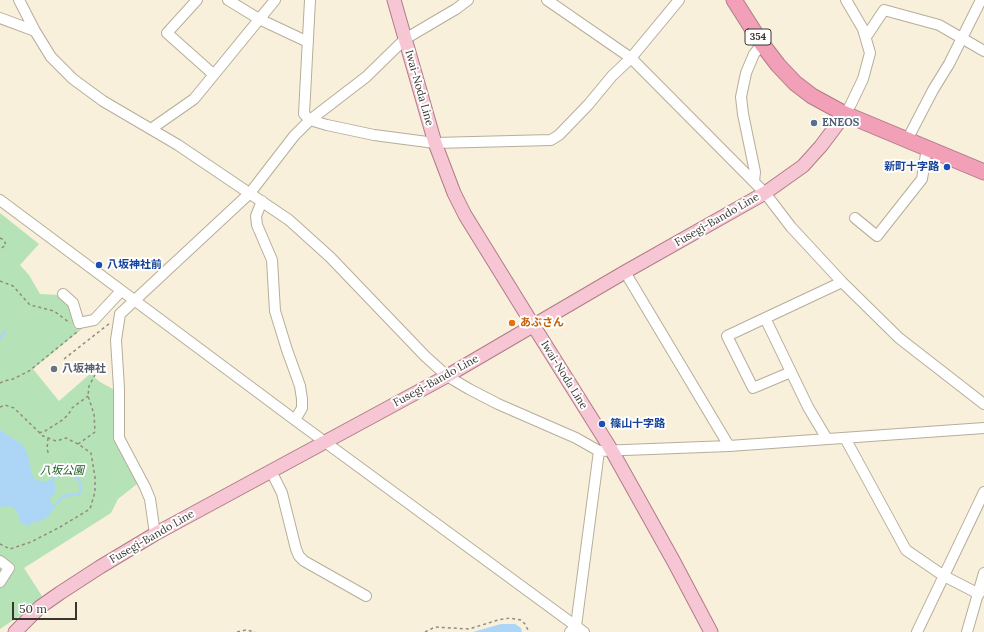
<!DOCTYPE html>
<html>
<head>
<meta charset="utf-8">
<style>
	body { margin:0 }
	#map { position:relative; width:984px; height:632px; overflow:hidden; background:#f8f0db; font-family:Lora,serif }
	canvas { display:block }
	.scale { position:absolute; left:12px; top:602px; width:65px; height:18px; box-sizing:border-box; border:2px solid #39362e; border-top:0; padding-left:5px; font-size:12px; line-height:14px; white-space:nowrap; color:#39362e; -webkit-text-stroke:3px #fff; paint-order:stroke }
</style>
</head>
<body>
<div id="map">
<canvas width="984" height="632"></canvas>
<div class="scale">50 m</div>
</div>
<script>
const c = document.querySelector('canvas').getContext('2d');
c.lineJoin = 'round';
function fillPath(path, color) { c.fillStyle = color; c.fill(path, 'evenodd'); }
const shape = rows => new Path2D(rows.map(r => 'M' + r).join(''));
function trace(path, color, width, dash) { c.strokeStyle = color; c.lineWidth = width; c.lineCap = dash ? 'butt' : 'round'; c.setLineDash(dash || []); c.stroke(path); }
function label(font, color, halo, rows, align = 'center') {
  c.font = font + ' Lora,"Noto Sans JP",serif'; c.lineWidth = 4; c.setLineDash([]); c.textBaseline = 'middle'; c.strokeStyle = halo; c.fillStyle = color; for (const [text, x, y, turn = 0] of rows) {
    c.save(); c.translate(x, y); c.rotate((+turn || 0) * Math.PI / 180); c.textAlign = isNaN(turn) ? turn : align; if (halo) c.strokeText(text, 0, 0); c.fillText(text, 0, 0); c.restore();
  }
}
fillPath(shape([
	[0,213,39,244,20,265,29,275,40,294,60,295,70,303,83,328,33,369,59,401,90,374,91,375,95,375,94,377,100,382,113,389,116,442,137,484,118,499,111,513,24,568,42,596,24,613,0,629]
]), '#b5e2b6');
fillPath(shape([
	[0,430,23,445,28,455,32,475,36,480,46,482,50,479,53,479,55,484,55,493,50,499,51,504,55,506,52,512,48,517,40,521,31,523,28,527,20,522,17,511,14,508,7,506,0,507],
	[501,624,515,624,521,628,522,632,473,632]
]), '#add6f6');
trace(shape([
	[0,339,5,331],
	[53,479,58,472,64,470,69,471,79,480,81,488,79,494,63,496,55,506]
]), '#add6f6', 2.5);
const minor = shape([
	[19,0,35,31,51,57,73,79,103,101,178,145,289,220,330,257,425,356,447,376,469,389,498,404,576,438,599,451,729,446,984,428],
	[197,0,167,33,213,74],
	[228,0,259,19,308,42],
	[310,0,304,114,310,120,327,125,374,135,435,143,551,140,559,135,588,105,612,76,631,58,679,0],
	[547,0,631,58,765,193,791,227,842,282,899,338,984,404],
	[0,18,35,31],
	[866,37,884,10,939,25,984,51],
	[845,114,851,104,863,79,870,53,863,29,846,0],
	[151,129,194,99,275,0],
	[907,140,933,90,949,64,981,0],
	[754,182,755,172,743,114,741,97,746,73,754,54,762,44],
	[0,200,295,420,584,632],
	[262,201,256,216,257,225,272,260,275,311,287,350,300,386,302,399,302,408,295,420],
	[855,218,877,236,922,179,927,148],
	[625,272,729,446],
	[63,294,73,303,79,323,94,320,121,291],
	[765,318,808,407,827,439],
	[791,372,753,388,727,336,842,282],
	[845,438,906,550,944,576,979,594],
	[271,471,282,493,296,549,299,556,304,561,366,596],
	[155,534,150,499,145,487,119,438,119,388,116,340,120,314,250,193,294,136,310,120,366,77,405,39,456,9,468,0],
	[0,561,9,568,0,582],
	[570,632,576,626,599,451],
	[917,632,984,492],
	[967,632,984,573]
]);
const major = shape([
	[394,0,435,143,454,193,465,215,533,325,612,451,674,562,711,632],
	[15,632,40,607,60,593,100,567,155,534,447,376,625,272,765,193,803,166,821,146,845,114]
]);
const highway = shape([
	[734,0,762,44,778,65,795,83,812,96,845,114,984,172]
]);
trace(minor, '#b6ae9a', 12);
trace(major, '#b17b88', 15);
trace(highway, '#b17b88', 17);
trace(shape([
	[0,238,4,240,6,245,0,249],
	[0,281,13,286,30,305,54,311,70,323],
	[64,359,110,323],
	[0,383,4,381,13,379,29,371,77,332],
	[0,407,5,405,14,408,43,436,56,441,66,438,78,444,91,453,95,477,95,492,90,509,60,527,31,542,10,549,0,544],
	[39,433,45,431,61,421,68,415,72,408,88,396],
	[48,438,47,449,49,455],
	[78,444,95,432,94,414,88,396,89,386,95,375],
	[237,632,246,630,255,632],
	[425,632,435,627,469,629,498,620,510,618,521,620,525,624,529,632]
]), '#918c7e', 1.5, [3, 3]);
trace(minor, '#fff', 10);
trace(major, '#f7c6d4', 13);
trace(highway, '#f1a0b8', 15);
for (const [x, y, r, color] of [
	[814,123,4,"#5c6f8a"],
	[947,167,4,"#1a4fb4"],
	[99,265,4,"#1a4fb4"],
	[512,323,4,"#e8710a"],
	[54,369,4,"#6b7280"],
	[602,424,4,"#1a4fb4"]
]) { const dot = new Path2D(); dot.arc(x, y, r, 0, 2 * Math.PI); c.fillStyle = color; c.fill(dot); trace(dot, '#fff', 1.5); }
for (const [x, y, w] of [
	[758,37,26]
]) { const box = new Path2D(); box.roundRect(x - w / 2, y - 8, w, 16, 3); c.fillStyle = '#fff'; c.fill(box); trace(box, '#39362e', 1); }
label('bold 10px', '#39362e', null, [
	["354",758,37]
]);
label('11px', '#39362e', '#fff', [
	["Iwai-Noda Line",419,88,74],
	["Fusegi-Bando Line",717,220,-30],
	["Iwai-Noda Line",564,375,58],
	["Fusegi-Bando Line",436,381,-29],
	["Fusegi-Bando Line",152,537,-30]
]);
label('bold 11px', '#4e5e75', '#fff', [
	["ENEOS",822,123]
], 'left');
label('bold 11px', '#164399', '#fff', [
	["新町十字路",939,167,"right"],
	["八坂神社前",107,265],
	["篠山十字路",610,424]
], 'left');
label('bold 11px', '#c56008', '#fff', [
	["あぶさん",520,323]
], 'left');
label('bold 11px', '#5b616d', '#fff', [
	["八坂神社",62,369]
], 'left');
label('italic 11px', '#1b5b23', '#fff', [
	["八坂公園",62,471]
]);
</script>
</body>
</html>
